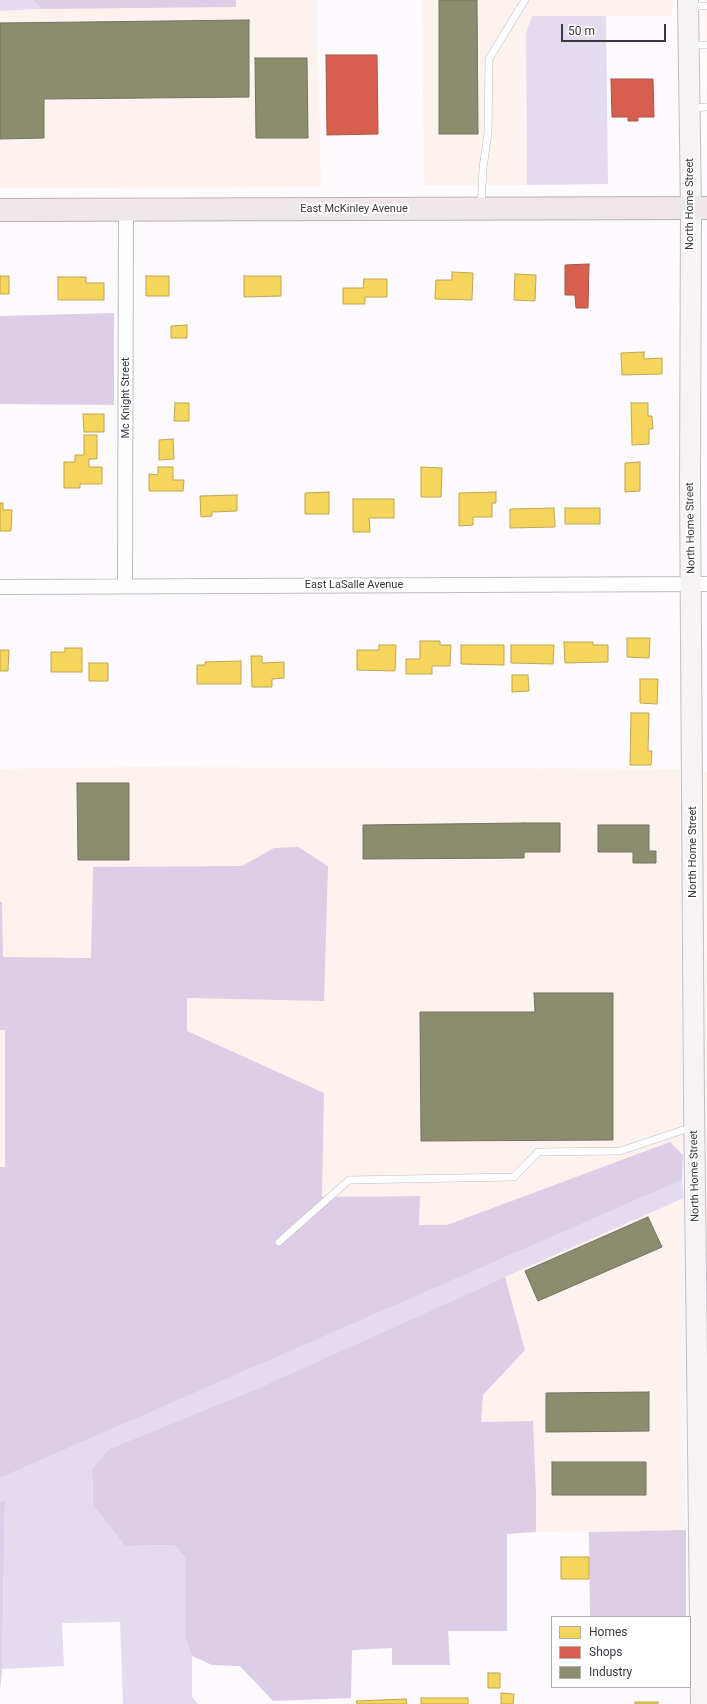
<!DOCTYPE html>
<html>
<head>
<meta charset="utf-8">
<style>
	body { margin:0 }
	#map { position:relative; width:707px; height:1704px; overflow:hidden; background:#fcfafd; font-family:Roboto,sans-serif }
	canvas { display:block }
	.legend { position:absolute; left:551px; top:1616px; width:140px; height:72px; box-sizing:border-box; background:#fff; border:1px solid #b1afb3; margin:0; padding:5px 7px; list-style:none; font-size:12px; color:#3c3740 }
	.legend li { display:flex; align-items:center; gap:8px; height:20px }
	.legend b { width:20px; border:1px solid #b1afb3 }
	.scale { position:absolute; left:561px; top:24px; width:105px; height:18px; box-sizing:border-box; border:2px solid #3c3740; border-top:0; padding-left:5px; font-size:12px; line-height:14px; white-space:nowrap; color:#3c3740; -webkit-text-stroke:3px #fff; paint-order:stroke }
</style>
</head>
<body>
<div id="map">
<canvas width="707" height="1704"></canvas>
<ul class="legend">
<li><b style="height:11px;background:#f6d55c"></b>Homes</li>
<li><b style="height:11px;background:#d6604d"></b>Shops</li>
<li><b style="height:11px;background:#8c8c6e"></b>Industry</li>
</ul>
<div class="scale">50 m</div>
</div>
<script>
const c = document.querySelector('canvas').getContext('2d');
c.lineJoin = 'round';
function fillPath(path, color) { c.fillStyle = color; c.fill(path, 'evenodd'); }
const shape = rows => new Path2D(rows.map(r => 'M' + r).join(''));
function trace(path, color, width, dash) { c.strokeStyle = color; c.lineWidth = width; c.lineCap = dash ? 'butt' : 'round'; c.setLineDash(dash || []); c.stroke(path); }
function label(font, color, halo, rows, align = 'center') {
  c.font = font + ' Roboto,sans-serif'; c.lineWidth = 4; c.setLineDash([]); c.textBaseline = 'middle'; c.strokeStyle = halo; c.fillStyle = color; for (const [text, x, y, turn = 0] of rows) {
    c.save(); c.translate(x, y); c.rotate((+turn || 0) * Math.PI / 180); c.textAlign = isNaN(turn) ? turn : align; if (halo) c.strokeText(text, 0, 0); c.fillText(text, 0, 0); c.restore();
  }
}
fillPath(shape([
	[236,0,317,0,321,187,0,188,0,11,42,9,236,7],
	[422,0,674,0,671,16,532,16,526,33,527,185,424,185],
	[705,0,707,0,707,164],
	[137,767,680,769,683,1155,670,1143,447,1225,419,1225,420,1196,321,1197,324,1093,187,1032,186,998,324,1001,274,848,242,866,93,867,91,958,3,957,2,902,0,902,0,769],
	[705,772,707,772,707,1356,706,1181],
	[0,1030,5,1030,5,1167,0,1167],
	[684,1198,686,1530,536,1532,536,1492,533,1421,481,1422,483,1395,525,1350,505,1277]
]), '#fdf3ee');
fillPath(shape([
	[0,0,33,0,42,9,0,11],
	[532,16,606,16,608,184,527,185,526,33],
	[682,1180,684,1198,505,1277,254,1390,109,1449,92,1469,93,1505,125,1546,174,1545,185,1557,186,1640,192,1656,192,1697,198,1704,123,1704,120,1622,62,1623,64,1666,2,1669,5,1500,0,1502,0,1478]
]), '#e5dbee');
fillPath(shape([
	[33,0,236,0,236,7,42,9],
	[114,313,114,405,0,404,0,316],
	[298,847,328,866,324,1001,187,998,187,1031,324,1093,322,1197,420,1196,419,1225,447,1225,670,1142,683,1155,682,1180,0,1478,0,1167,5,1167,5,1030,0,1030,0,902,2,902,3,957,91,958,93,867,242,866,274,848],
	[505,1277,525,1350,483,1395,481,1422,533,1421,536,1492,536,1532,507,1534,507,1631,448,1631,450,1665,392,1665,392,1648,352,1650,351,1698,273,1701,240,1666,212,1665,192,1656,186,1640,185,1557,174,1545,125,1546,93,1505,92,1469,109,1449,254,1390],
	[5,1500,2,1669,0,1690,0,1502],
	[686,1530,686,1617,590,1617,589,1532]
]), '#dbcee6');
const homes = shape([
	[452,272,473,273,472,300,435,299,436,280,452,280,452,272],
	[515,274,536,275,535,301,514,300,515,274],
	[0,276,9,276,9,294,0,294,0,276],
	[146,276,169,276,169,296,146,296,146,276],
	[244,276,281,276,281,296,244,297,244,276],
	[58,277,86,277,86,283,104,283,104,300,58,300,58,277],
	[364,279,387,279,387,297,365,297,365,304,343,304,343,288,363,288,364,279],
	[187,325,187,338,171,338,171,326,187,325],
	[644,352,644,359,662,358,662,374,622,375,621,353,644,352],
	[175,403,189,403,189,421,174,421,175,403],
	[631,403,648,403,648,416,652,416,653,429,649,429,649,444,632,445,631,403],
	[83,414,104,414,104,432,84,432,83,414],
	[84,435,97,435,97,459,89,459,89,467,102,467,102,484,80,484,80,488,64,488,64,462,75,462,75,455,84,455,84,435],
	[173,439,174,459,159,460,159,440,173,439],
	[640,462,640,491,625,492,625,463,640,462],
	[158,467,173,467,173,480,184,480,183,491,149,491,149,474,158,475,158,467],
	[421,467,442,468,441,497,421,497,421,467],
	[329,492,329,514,305,514,305,493,329,492],
	[496,492,496,503,492,503,492,517,473,517,473,525,459,526,459,493,496,492],
	[237,495,237,511,212,512,212,516,201,517,200,496,237,495],
	[353,499,394,499,394,518,369,518,370,532,353,532,353,499],
	[0,503,3,503,3,510,12,510,11,531,0,531,0,503],
	[554,508,555,527,510,528,510,509,554,508],
	[565,508,600,508,600,524,565,524,565,508],
	[627,638,650,638,649,658,627,657,627,638],
	[420,641,440,641,440,645,451,645,450,666,432,666,432,674,406,674,406,659,420,659,420,641],
	[564,642,593,642,593,645,608,645,608,662,565,663,564,642],
	[379,645,396,645,395,671,357,670,357,650,379,650,379,645],
	[461,645,504,645,504,665,461,664,461,645],
	[511,645,554,645,553,664,511,663,511,645],
	[65,648,82,648,82,672,51,672,51,652,65,652,65,648],
	[0,650,9,650,8,671,0,671,0,650],
	[251,656,262,656,262,663,284,662,284,678,272,679,272,687,252,687,251,656],
	[241,661,241,684,197,684,197,665,205,665,205,662,241,661],
	[89,663,108,663,108,681,89,681,89,663],
	[512,675,528,675,529,691,512,692,512,675],
	[640,679,658,679,657,704,640,703,640,679],
	[631,713,649,713,648,751,652,751,651,765,630,765,631,713],
	[561,1557,589,1557,589,1579,561,1579,561,1557],
	[488,1673,500,1673,500,1688,488,1688,488,1673],
	[501,1693,514,1694,513,1704,501,1704,501,1693],
	[421,1698,468,1698,468,1704,421,1704,421,1698],
	[406,1699,407,1704,357,1704,356,1701,406,1699],
	[635,1702,658,1702,658,1704,635,1704,635,1702]
]);
fillPath(homes, '#f6d55c');
trace(homes, '#bea654', 1);
const shops = shape([
	[326,55,377,55,378,134,327,135,326,55],
	[611,79,653,79,654,117,638,117,638,121,628,121,628,117,612,117,611,79],
	[589,264,588,308,576,308,575,295,565,295,565,265,589,264]
]);
fillPath(shops, '#d6604d');
trace(shops, '#a85449', 1);
const industry = shape([
	[439,0,477,0,478,134,439,134,439,0],
	[249,20,249,97,44,99,44,138,0,139,0,23,249,20],
	[255,58,307,58,308,138,256,138,255,58],
	[77,783,129,783,129,860,78,860,77,783],
	[524,823,560,823,560,852,524,852,524,858,363,859,363,825,524,823],
	[598,825,649,825,649,851,656,851,656,863,633,863,633,852,598,852,598,825],
	[534,993,613,993,613,1140,421,1141,420,1012,535,1012,534,993],
	[648,1217,662,1247,538,1301,525,1271,648,1217],
	[649,1392,649,1431,546,1432,546,1393,649,1392],
	[552,1462,646,1462,646,1495,552,1495,552,1462]
]);
fillPath(industry, '#8c8c6e');
trace(industry, '#747260', 1);
const lane = shape([
	[689,6,707,6],
	[689,45,707,45],
	[691,108,707,107],
	[481,207,483,168,488,133,489,59,525,0],
	[279,1242,349,1180,514,1177,538,1152,620,1151,692,1127]
]);
const street = shape([
	[125,586,126,210],
	[0,587,707,584]
]);
const secondary = shape([
	[688,0,691,209,690,484,694,1103,701,1704]
]);
const primary = shape([
	[0,210,707,208]
]);
trace(lane, '#c0bcc2', 8);
trace(street, '#c0bcc2', 16);
trace(secondary, '#c0bcc2', 22);
trace(primary, '#bdb0b6', 24);
trace(lane, '#fffeff', 7);
trace(street, '#fffeff', 14);
trace(secondary, '#f7f3f4', 20);
trace(primary, '#efe8eb', 22);
label('11px', '#3c3740', '#fff', [
	["North Home Street",690,204,-90],
	["East McKinley Avenue",354,209],
	["Mc Knight Street",126,398,-90],
	["North Home Street",691,528,-91],
	["East LaSalle Avenue",354,585],
	["North Home Street",693,852,-90],
	["North Home Street",695,1176,-91]
]);
</script>
</body>
</html>
